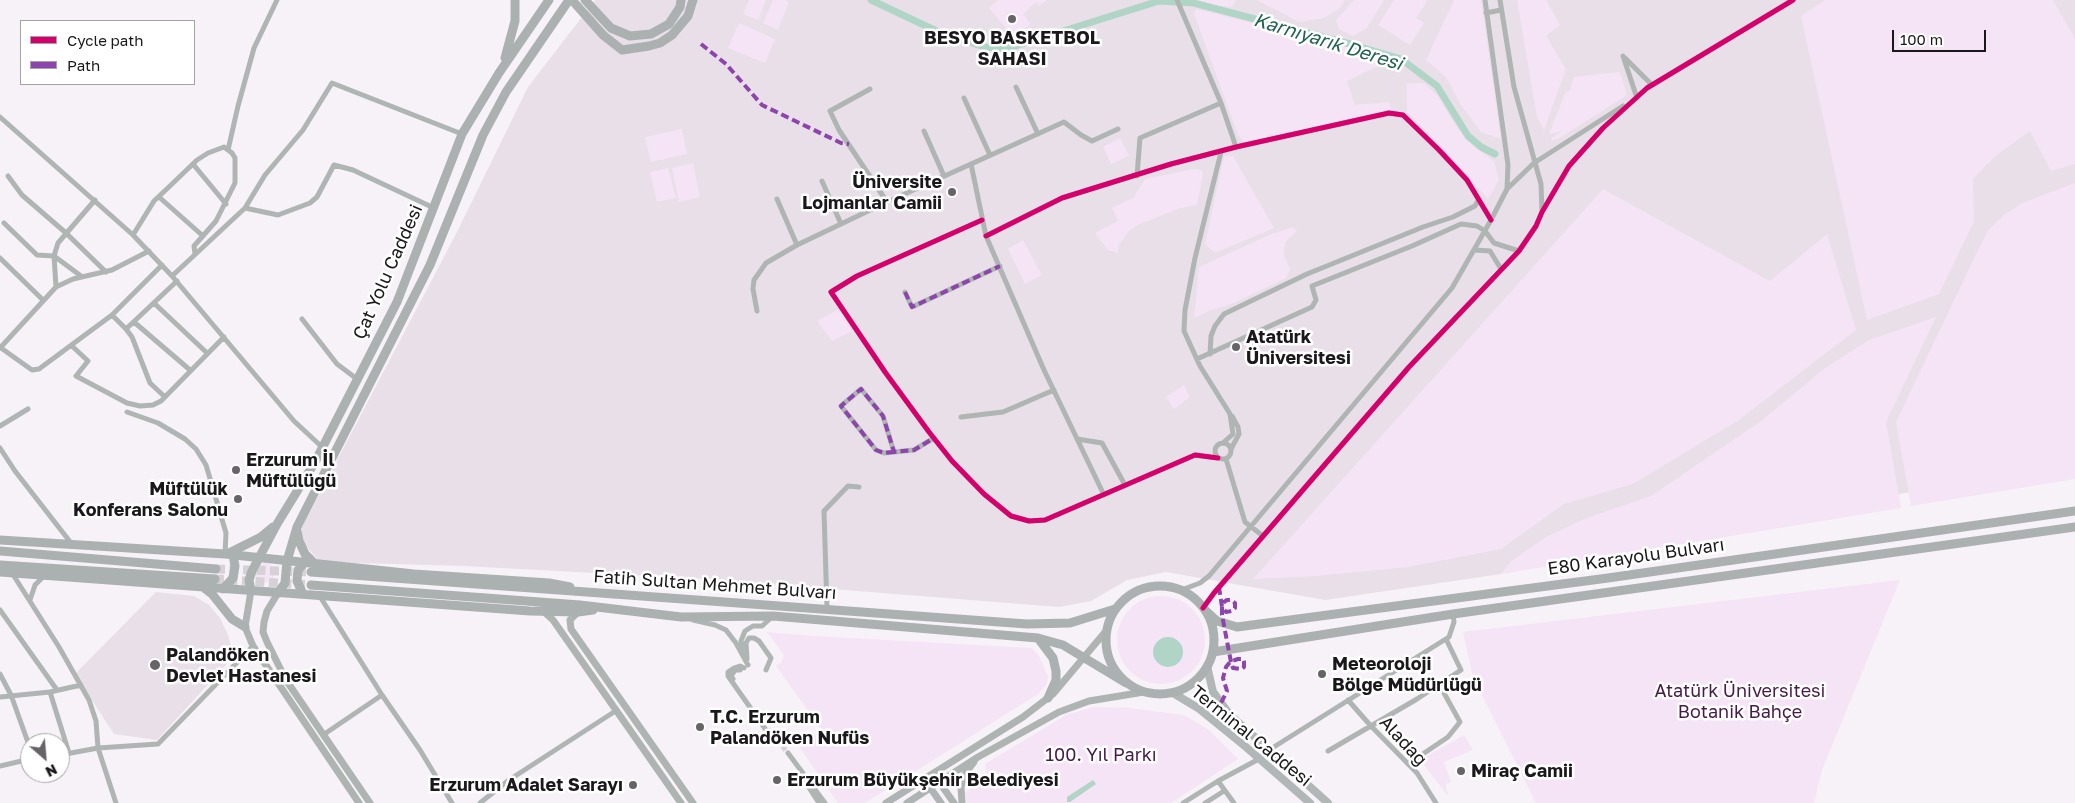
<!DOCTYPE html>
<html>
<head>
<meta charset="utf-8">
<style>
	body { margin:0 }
	#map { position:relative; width:2075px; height:803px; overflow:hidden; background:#f7f2f7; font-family:"Golos Text",sans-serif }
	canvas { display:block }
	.legend { position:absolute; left:20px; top:20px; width:175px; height:65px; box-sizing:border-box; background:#fff; border:1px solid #a3a3a3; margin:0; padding:6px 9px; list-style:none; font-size:15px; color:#1a181a }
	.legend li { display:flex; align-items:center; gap:10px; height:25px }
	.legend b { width:25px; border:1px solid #a3a3a3 }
	.north { position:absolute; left:20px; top:733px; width:50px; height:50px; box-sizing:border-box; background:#fff; border:1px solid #a3a3a3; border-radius:50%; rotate:153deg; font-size:14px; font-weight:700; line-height:20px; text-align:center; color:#1a181a }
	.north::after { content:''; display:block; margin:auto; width:18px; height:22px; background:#676467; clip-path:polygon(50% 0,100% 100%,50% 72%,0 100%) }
	.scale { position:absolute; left:1892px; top:30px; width:94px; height:22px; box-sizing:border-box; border:2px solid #1a181a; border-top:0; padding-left:6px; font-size:15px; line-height:18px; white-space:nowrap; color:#1a181a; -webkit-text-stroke:4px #fff; paint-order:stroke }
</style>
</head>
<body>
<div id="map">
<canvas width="2075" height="803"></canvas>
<ul class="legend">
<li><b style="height:6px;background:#d6006c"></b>Cycle path</li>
<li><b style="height:6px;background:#8e44ad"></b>Path</li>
</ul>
<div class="north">N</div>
<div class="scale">100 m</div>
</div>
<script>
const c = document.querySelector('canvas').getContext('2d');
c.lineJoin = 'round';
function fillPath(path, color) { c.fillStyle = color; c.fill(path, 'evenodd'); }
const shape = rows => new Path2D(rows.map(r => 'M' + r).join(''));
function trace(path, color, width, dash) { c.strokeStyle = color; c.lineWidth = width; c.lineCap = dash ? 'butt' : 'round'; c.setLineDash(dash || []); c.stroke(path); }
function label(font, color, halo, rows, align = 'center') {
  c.font = font + ' "Golos Text",sans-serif'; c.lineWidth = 5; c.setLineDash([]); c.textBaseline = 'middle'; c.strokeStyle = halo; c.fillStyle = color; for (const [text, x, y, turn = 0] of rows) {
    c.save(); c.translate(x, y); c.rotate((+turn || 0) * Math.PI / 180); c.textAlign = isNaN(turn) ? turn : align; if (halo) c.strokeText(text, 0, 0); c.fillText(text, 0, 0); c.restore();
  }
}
fillPath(shape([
	[595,0,2075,0,2075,459,1501,574,1325,600,1166,572,1127,580,1091,601,1059,607,706,579,465,566,320,562,305,545,302,536,302,527,456,234,528,87],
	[156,592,194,596,209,605,220,618,228,635,234,656,157,740,114,734,75,674]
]), '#e8dfe8');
fillPath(shape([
	[749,0,766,0,758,20,743,14],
	[773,0,784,0,789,2,778,30,763,23],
	[998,0,1047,0,1039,6,1036,2,1023,14,1031,24,1014,38,989,8],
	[1185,0,1236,0,1232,7,1185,2],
	[1257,0,1345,0,1340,8,1324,18,1299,22],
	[1354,0,1384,0,1367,28,1353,36,1339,29,1336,20],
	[1394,0,1428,0,1416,18,1424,23,1410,45,1378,25],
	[1454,0,1481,0,1501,139,1481,132,1461,105,1446,77,1426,60],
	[1517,0,1546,0,1560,25,1546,36,1566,69,1544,130,1537,117],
	[1825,0,2053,0,2075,39,2075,164,2051,171,2030,131,1994,157,1973,179,1974,222,1939,294,1867,320,1801,16],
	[1196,9,1378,54,1388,61,1347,81,1355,105,1389,102,1392,111,1246,144,1238,135,1194,14],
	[739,23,775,39,765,63,728,48],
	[1618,72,1621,75,1627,95,1558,139,1551,141,1552,138,1562,131,1549,134,1565,93,1570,90,1574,77],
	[1407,83,1424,83,1438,96,1457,128,1484,154,1494,161,1499,180,1488,199,1445,150,1407,112],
	[682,129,687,154,651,162,645,137],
	[1120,138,1129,156,1111,164,1103,147],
	[1224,156,1233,156,1274,228,1215,253,1205,244],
	[693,163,700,197,679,202,672,168],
	[668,168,676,198,657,202,650,172],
	[1195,169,1201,170,1203,173,1197,205,1180,208,1138,225,1129,231,1119,245,1118,253,1108,250,1095,233,1118,221,1112,208,1133,198,1145,179],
	[2075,183,2075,479,1911,506,1896,422,1976,254,1989,229,2004,215,2022,203],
	[1603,189,1770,281,1827,234,1856,330,1739,420,1633,484,1564,504,1501,549,1408,567,1316,576,1253,579],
	[1293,227,1297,231,1287,240,1284,248,1284,256,1290,269,1286,278,1234,303,1209,311,1194,318,1199,267,1269,235],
	[1023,240,1042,275,1025,284,1008,249],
	[839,309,852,331,832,341,817,321],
	[1936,317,1886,422,1901,508,1501,574,1511,561,1546,537,1584,519,1651,496,1761,421,1825,368,1869,340],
	[1184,385,1190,397,1174,409,1166,397],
	'255 573a10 10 0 1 1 20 0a10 10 0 1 1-20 0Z',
	[1900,580,1822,770,1814,803,1536,803,1473,677,1463,632],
	'1117 640a44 44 0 1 1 88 0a44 44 0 1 1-88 0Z',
	[767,632,814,636,1032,648,1039,656,1048,677,1046,685,1038,694,865,803,838,803,800,748,822,730,776,666,782,662,784,655],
	[1094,707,1129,708,1184,715,1209,730,1238,759,1171,803,967,803,965,793,974,786,971,781,986,772,985,764,1066,715],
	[1464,735,1473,750,1444,762,1451,782,1446,784,1448,796,1420,760]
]), '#f5e4f5');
fillPath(shape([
	'1153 652a15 15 0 1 1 30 0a15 15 0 1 1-30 0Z',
	[1093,780,1096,784,1070,802,1067,802,1067,797]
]), '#b0d5c7');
trace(shape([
	[871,0,943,34,985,47,1006,49,1159,1,1194,3,1350,44,1401,59,1437,86,1468,136,1481,147,1495,154]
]), '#b0d5c7', 7);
trace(shape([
	[768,729,788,753]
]), '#d6d1d6', 5, [5, 2.5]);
trace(shape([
	[216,569,311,572],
	[215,579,311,585]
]), '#d6d1d6', 9, [9, 4.5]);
trace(shape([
	[1177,0,1221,103,1236,147],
	[1500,0,1514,87,1541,184,1542,212],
	[1486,13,1501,10],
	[1623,56,1637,98],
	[1625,58,1652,85],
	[1016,87,1038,134],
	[870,89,830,111,839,130,887,202,1064,122,1081,135,1092,141,1118,129],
	[964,98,990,155],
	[0,117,133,235,172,276,294,421,322,447],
	[924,131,944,176],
	[228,150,238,106,254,48,277,0],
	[1221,152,1195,258,1185,310,1184,331,1200,366,1230,414,1233,434,1223,443],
	[193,164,226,204],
	[971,164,986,236,1044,370,1104,495],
	[8,176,22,195,66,233,106,272],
	[1137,176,1140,138,1221,103],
	[822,181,841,224],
	[1507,189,1534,163,1623,106],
	[159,197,203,236],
	[777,199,797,245],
	[245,208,265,175,303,130,332,83,462,134],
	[982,220,857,276,831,292,885,372,929,432,952,461,984,494,1011,516,1029,521,1045,520,1195,455,1218,458],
	[4,223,37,255,54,256,81,276],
	[133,235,154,201,171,185,197,160,208,153,224,147,232,153,235,158,235,183,216,221,194,246,195,254],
	[986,236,1062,198,1171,164,1236,147,1389,113,1403,115,1439,150,1467,180,1491,220],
	[1475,250,1490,251,1501,269],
	[0,258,43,300],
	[172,276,245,208,278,215,310,203,317,197,334,165,353,170,434,208],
	[56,287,54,256,58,243,95,200],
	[905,292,912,307,1000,266],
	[154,303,207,353],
	[757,311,753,289,754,280,766,263,797,245,887,202],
	[112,315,126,329,132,337,150,383,165,397],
	[302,319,337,364,357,379],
	[134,322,190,370],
	[126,329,177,281],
	[72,346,88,361,76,376,127,403,140,406,153,405,161,401,224,337],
	[0,348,56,287,73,279,112,270,149,251],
	[1,348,32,370,39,369,112,315,162,265],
	[1210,354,1211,336,1215,326,1224,314,1307,274,1423,227,1453,217,1475,206,1479,199],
	[1197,359,1312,307,1316,300,1312,286,1412,246,1461,224,1477,226,1485,231,1494,243,1519,251],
	[127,412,158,423,185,439,196,449,206,465,226,533,225,554],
	[961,417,1003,412,1054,390],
	[0,426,28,409],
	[1077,439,1102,443,1125,485],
	'1215 451a8 8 0 1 1 16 0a8 8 0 1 1-16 0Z',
	[0,448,15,471,71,543],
	[1231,449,1239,434,1238,427,1232,416],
	[894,452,884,453,876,450,841,406,861,389,883,416,894,452,914,450,934,438],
	[1226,459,1245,522,1263,536],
	[12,573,59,647,89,700,96,721,98,748,116,803],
	[1173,587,1184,589,1200,583,1209,576,1452,288,1491,220,1507,189,1508,165,1485,0],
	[319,595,382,695,420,750,452,803],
	[30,600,35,585,44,576],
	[1203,608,1214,593,1409,367,1519,251,1536,226,1542,212,1569,166,1603,128,1647,88,1793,0],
	[827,609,824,511,848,486,859,487],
	[0,610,57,690],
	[693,620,715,625,726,630,736,643,748,665],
	[744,653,741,641,745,631,753,626,762,626,772,617],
	[747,659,746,643,749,638,754,638,759,641,771,658,766,670],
	[744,668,740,666,734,668,728,672,728,676,766,730],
	[0,674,11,695,30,748],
	[733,679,731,676,735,670,740,670],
	[50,692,69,753],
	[0,697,50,692,81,685],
	[1348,700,1370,725,1417,773,1436,803],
	[323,735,382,695],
	[1328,751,1417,699,1461,670,1446,639],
	[788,753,825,803],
	[60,755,98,748,158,744,253,646],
	[1408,764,1448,737,1460,722,1439,684],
	[0,766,30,759],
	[802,777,819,803],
	[1218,781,1234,803],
	[480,803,509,780,617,710],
	[1183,803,1218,781,1259,759,1269,750,1449,637,1454,622,1453,614],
	[1205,803,1224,791]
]), '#afb5b3', 5);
trace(shape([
	[251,591,245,627,253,646,359,803],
	[278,593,267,611,264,622,263,632,267,642,286,680,370,803],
	[543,611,553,620,681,803],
	[578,612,570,620,571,629,693,803],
	[924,779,941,803],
	[937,779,954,803],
	[886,803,1023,717,1053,694,1106,631],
	[907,803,978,757,1059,712,1089,701,1144,692],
	[962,803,961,787,965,774,974,762]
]), '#aeb4b2', 7);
trace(shape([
	[1207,666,1213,692,1230,715,1328,803],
	[1173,693,1198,708,1246,747,1310,803]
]), '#b1b6b6', 8);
trace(shape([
	[572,0,603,35,622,50,649,46,660,43,672,35,688,16,693,0],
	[585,0,611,28,630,36,651,34,669,24,680,7,681,0],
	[505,58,515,21,515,0],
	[297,531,299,541,305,554,314,563],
	[0,540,225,554,414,574,549,583,570,587],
	[0,551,216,569],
	[229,553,261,537,273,527],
	[0,565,215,579],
	[0,572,530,611,578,612,593,610],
	[311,572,1027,624,1070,623,1115,609],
	[311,585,580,605,681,617,773,616,1038,638,1063,645,1126,683],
	'1106 640a54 54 0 1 1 108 0a54 54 0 1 1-108 0Z',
	[204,588,212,594,232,619,245,627],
	[223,589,233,578,235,566,233,555],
	[251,591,249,580,252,571,277,524,315,462,397,302,462,134,499,73,549,0],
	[278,593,285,583,287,561,297,527,430,265,483,135,506,92,569,0],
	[303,594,297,581,298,570,305,562],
	[1206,611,1217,621,1237,627,1608,578,2075,511],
	[1038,638,1053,658,1056,671,1056,680,1048,698],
	[1213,652,1453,614,2075,527]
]), '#abb1b0', 9);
trace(shape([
	[701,44,726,64,762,105,841,143,849,144],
	[905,292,912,307,1000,266],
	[894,452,884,453,876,450,841,406,861,389,883,416,894,452,914,450,934,438],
	[1219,587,1222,607,1226,612,1232,611,1235,608,1235,603,1231,600,1227,600,1224,602,1222,607,1222,615,1231,662,1233,668,1241,669,1244,667,1244,662,1243,659,1238,659,1235,660,1230,662,1226,667,1223,678,1227,691,1221,703]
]), '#8e44ad', 4, [8, 4]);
trace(shape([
	[982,220,857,276,831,292,885,372,929,432,952,461,984,494,1011,516,1029,521,1045,520,1195,455,1218,458],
	[986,236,1062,198,1171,164,1236,147,1389,113,1403,115,1439,150,1467,180,1491,220],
	[1203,608,1214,593,1409,367,1519,251,1536,226,1542,212,1569,166,1603,128,1647,88,1793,0]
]), '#d6006c', 5);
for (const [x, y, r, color] of [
	[1012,19,5,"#676467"],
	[952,192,5,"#676467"],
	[1236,347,5,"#676467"],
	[236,470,5,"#676467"],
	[238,499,5,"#676467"],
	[155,665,6,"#676467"],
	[1322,674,5,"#676467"],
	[700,727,5,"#676467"],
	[1461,771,5,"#676467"],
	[777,780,5,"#676467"],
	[633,785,5,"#676467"]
]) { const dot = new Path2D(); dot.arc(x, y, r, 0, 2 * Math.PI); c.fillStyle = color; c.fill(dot); trace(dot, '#fff', 2); }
label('bold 18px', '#1a181a', '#fff', [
	["BESYO BASKETBOL",1012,38,"center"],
	["SAHASI",1012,59,"center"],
	["Üniversite",942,182,"right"],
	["Lojmanlar Camii",942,203,"right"],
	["Atatürk",1246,337],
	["Üniversitesi",1246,358],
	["Erzurum İl",246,460],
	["Müftülüğü",246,481],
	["Müftülük",228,489,"right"],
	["Konferans Salonu",228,510,"right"],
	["Palandöken",166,655],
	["Devlet Hastanesi",166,676],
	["Meteoroloji",1332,664],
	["Bölge Müdürlüğü",1332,685],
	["T.C. Erzurum",710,717],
	["Palandöken Nufüs",710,738],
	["Miraç Camii",1471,771],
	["Erzurum Büyükşehir Belediyesi",787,780],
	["Erzurum Adalet Sarayı",623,785,"right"]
], 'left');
label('18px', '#1a181a', '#fff', [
	["Çat Yolu Caddesi",388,272,-66],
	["E80 Karayolu Bulvarı",1636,557,-8],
	["Fatih Sultan Mehmet Bulvarı",715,585,4],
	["Terminal Caddesi",1251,736,39],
	["Aladağ",1403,741,47]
]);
label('18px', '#471a49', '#fff', [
	["Atatürk Üniversitesi",1740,691],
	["Botanik Bahçe",1740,712],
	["100. Yıl Parkı",1101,755]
]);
label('italic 19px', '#20634d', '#fff', [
	["Karnıyarık Deresi",1328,42,17]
]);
</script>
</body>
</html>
